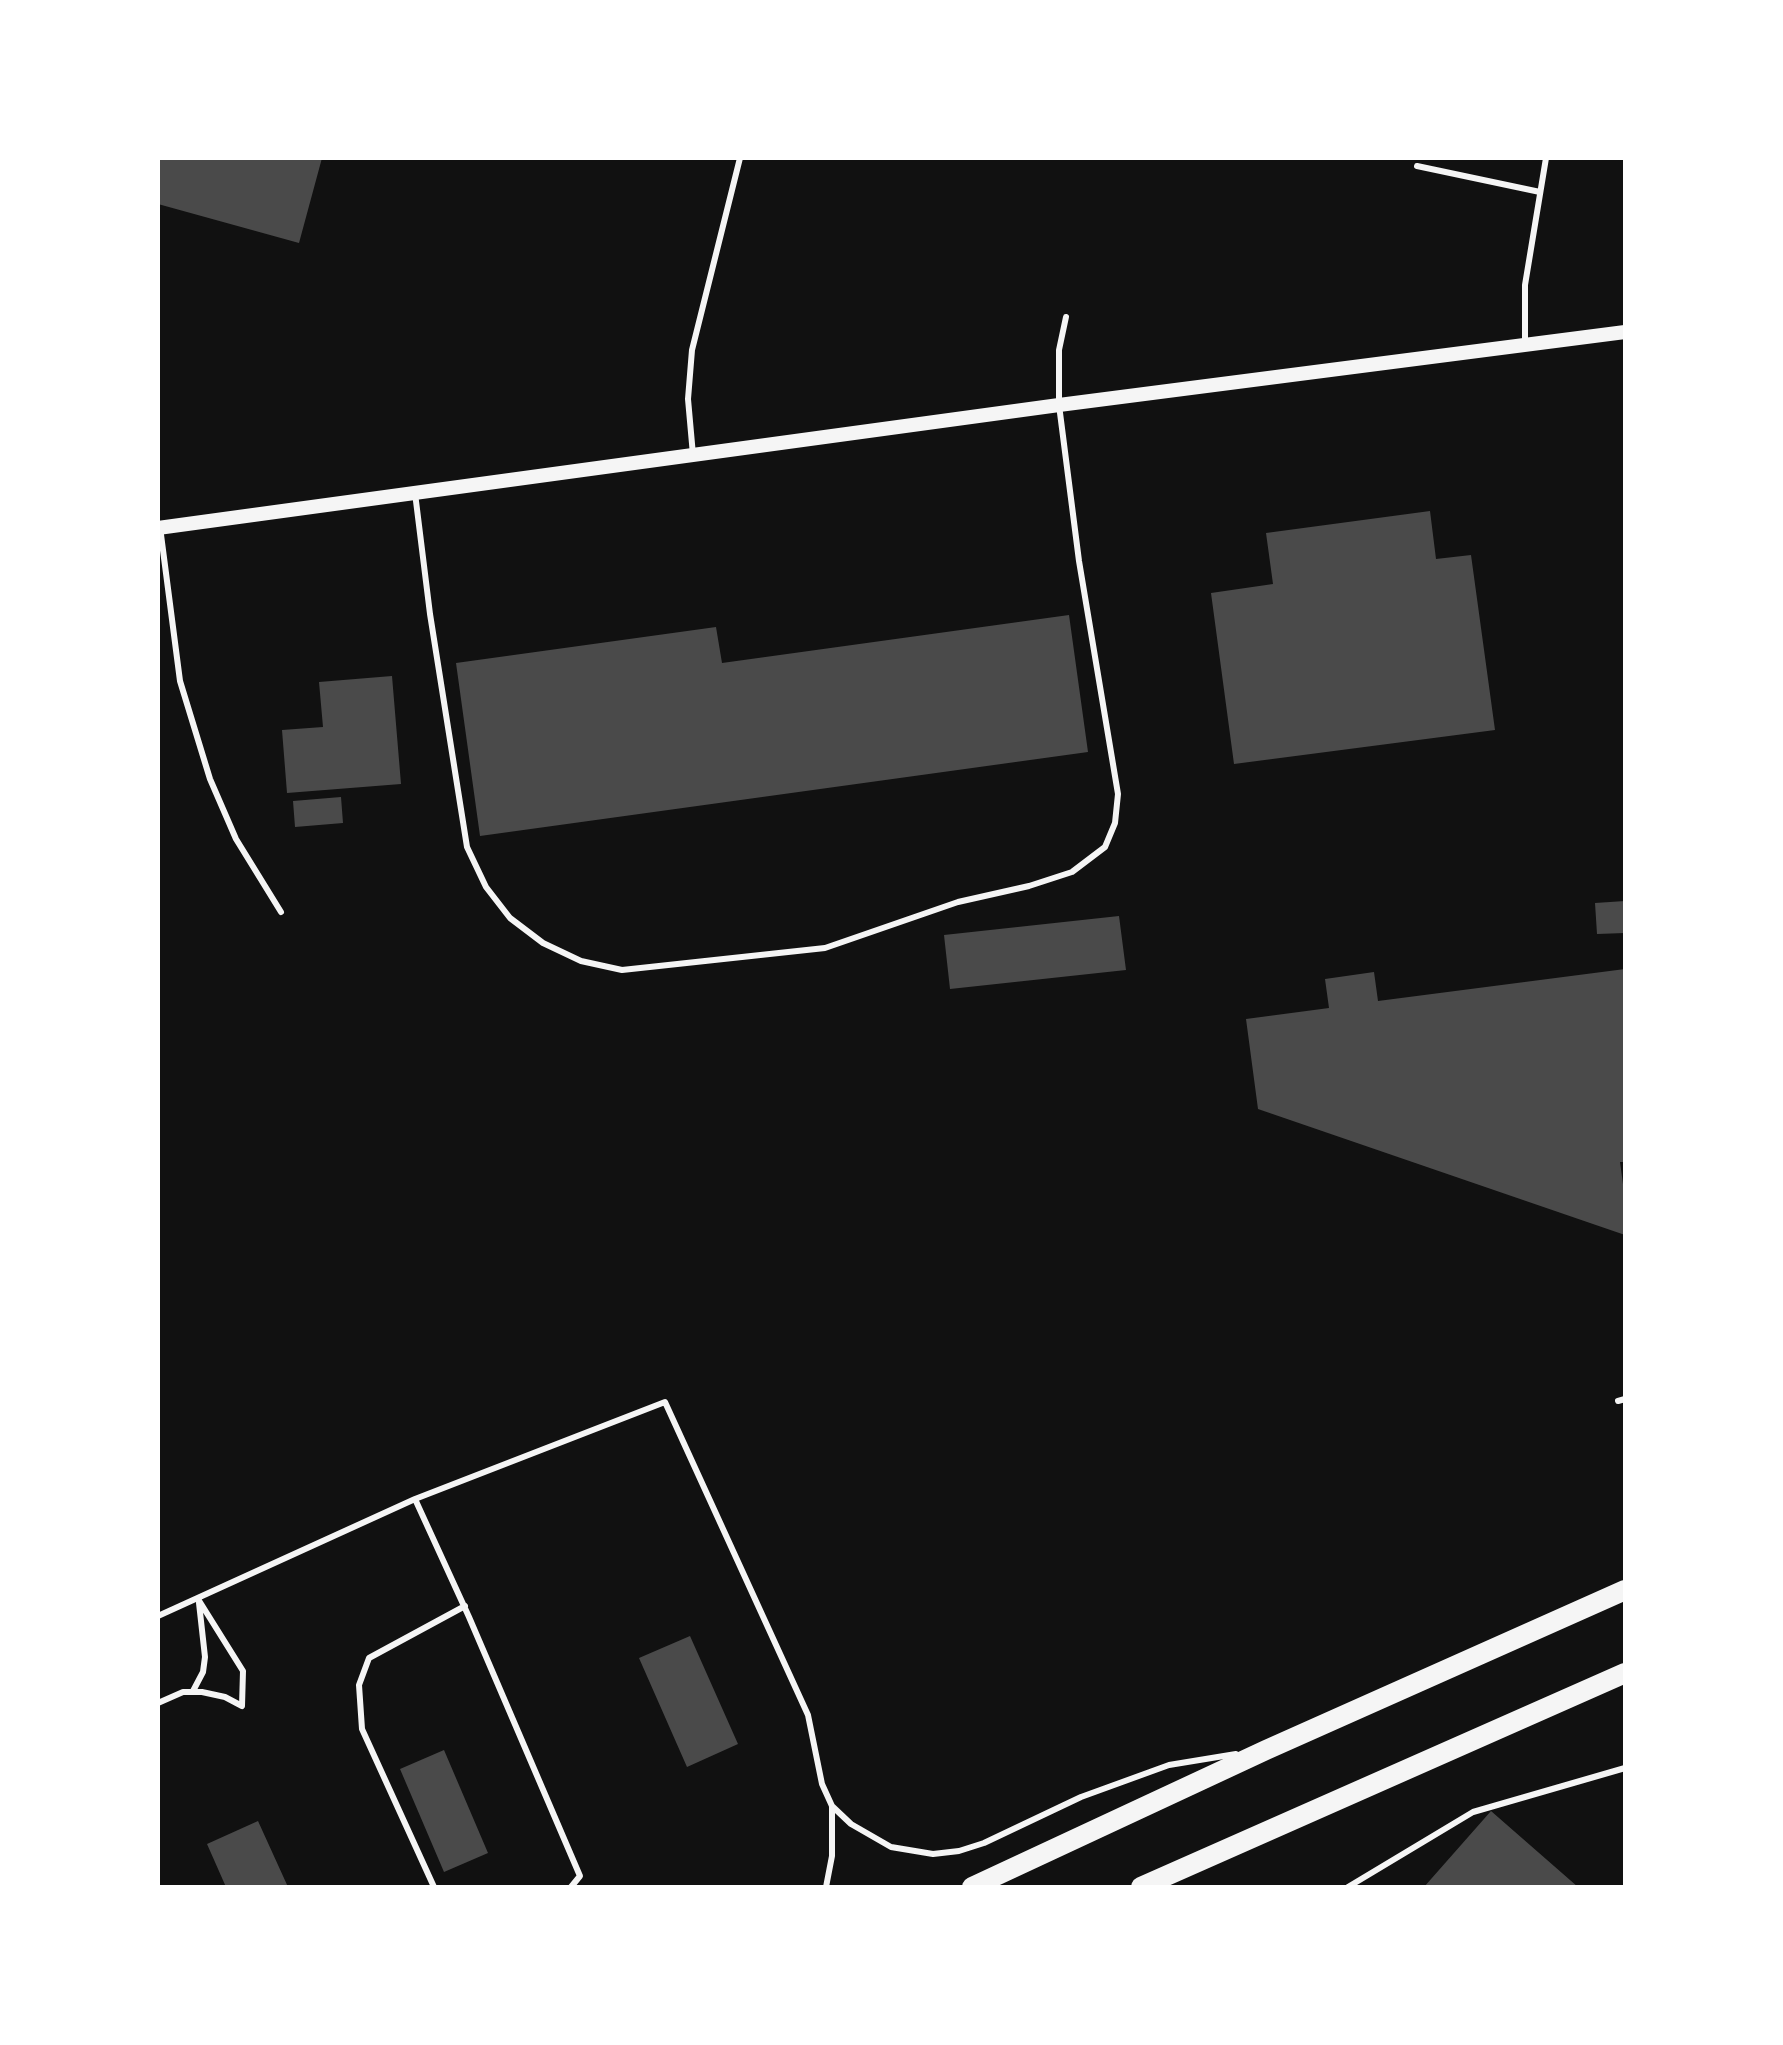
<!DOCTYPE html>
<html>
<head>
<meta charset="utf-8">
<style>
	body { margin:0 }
	#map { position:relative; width:1783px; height:2045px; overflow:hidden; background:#111; font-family:Arial,sans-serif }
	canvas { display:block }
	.frame { position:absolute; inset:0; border:160px solid #fff; pointer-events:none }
</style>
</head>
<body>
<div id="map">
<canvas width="1783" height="2045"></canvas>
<div class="frame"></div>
</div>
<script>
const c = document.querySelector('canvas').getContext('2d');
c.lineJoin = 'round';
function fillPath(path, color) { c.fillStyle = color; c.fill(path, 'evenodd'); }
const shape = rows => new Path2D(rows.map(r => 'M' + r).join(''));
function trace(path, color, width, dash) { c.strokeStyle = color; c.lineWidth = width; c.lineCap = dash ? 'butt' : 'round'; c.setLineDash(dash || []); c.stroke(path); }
fillPath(shape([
	[158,158,322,158,299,243,158,204],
	[1430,511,1436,559,1471,555,1495,730,1234,764,1211,593,1273,584,1266,533],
	[1069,615,1088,752,480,836,456,663,716,627,722,663],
	[392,676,401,784,287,793,282,730,323,727,319,682],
	[341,797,343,823,295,827,293,801],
	[1625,901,1625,933,1597,934,1595,903],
	[1119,916,1126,970,950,989,944,935],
	[1625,969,1625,1162,1620,1162,1625,1199,1625,1235,1258,1109,1246,1019,1329,1008,1325,979,1374,972,1378,1001],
	[690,1636,738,1744,687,1767,639,1658],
	[444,1750,488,1853,444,1872,400,1769],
	[1491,1811,1578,1887,1424,1887],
	[258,1821,288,1887,226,1887,207,1844]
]), '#4a4a4a');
trace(shape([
	[1417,166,1540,192],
	[1525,345,1525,285,1546,158],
	[693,455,688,399,692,350,740,158],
	[415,493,430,614,467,847,486,887,510,918,543,943,581,961,622,970,825,948,958,902,1029,886,1072,872,1105,847,1115,823,1118,794,1079,561,1059,405,1059,350,1066,317],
	[160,527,180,681,210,779,236,839,281,912],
	[1618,1401,1625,1399],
	[415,1499,469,1617,580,1876,571,1887],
	[158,1616,415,1499,665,1402,808,1715,822,1784,832,1806,832,1856,826,1887],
	[193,1691,203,1672,205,1657,199,1603],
	[158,1703,183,1692,202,1692,225,1697,242,1706,243,1671,198,1599],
	[832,1806,851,1824,891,1847,933,1854,959,1851,984,1843,1081,1797,1169,1765,1236,1754],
	[434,1887,362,1729,359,1685,369,1658,465,1606],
	[1348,1887,1473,1812,1625,1768]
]), '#f5f5f5', 6);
trace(shape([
	[158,528,1059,405,1625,332]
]), '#f5f5f5', 14);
trace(shape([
	[972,1887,1266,1750,1625,1590],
	[1141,1887,1625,1673]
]), '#f5f5f5', 20);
</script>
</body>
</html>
